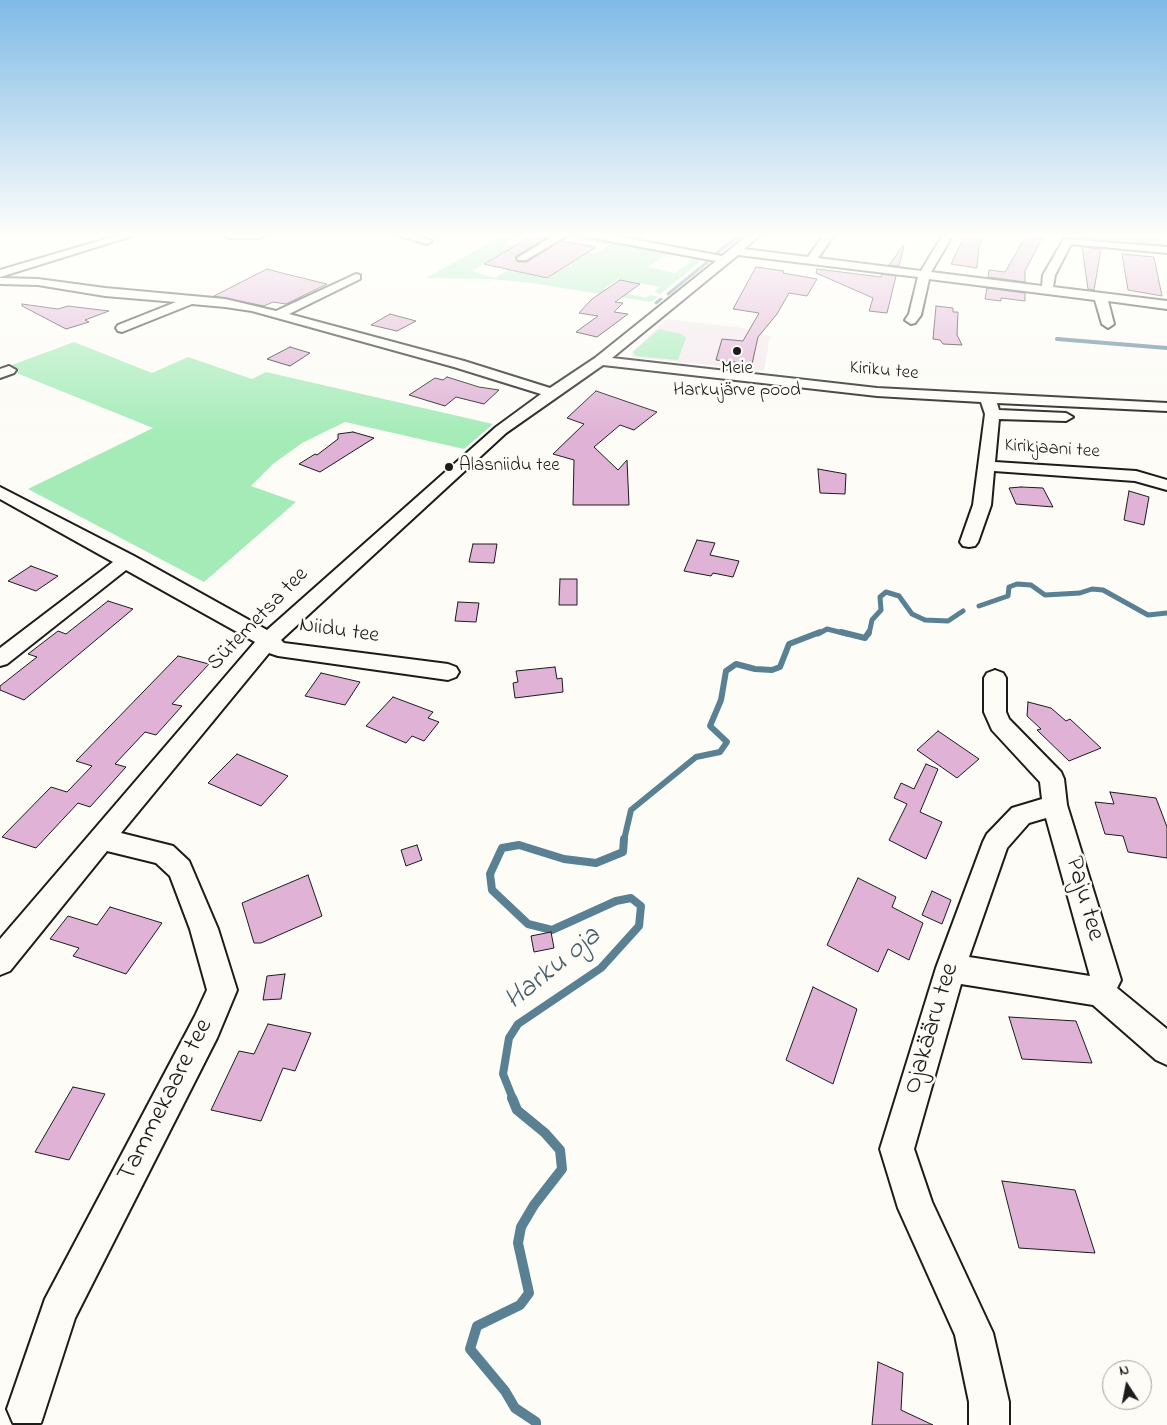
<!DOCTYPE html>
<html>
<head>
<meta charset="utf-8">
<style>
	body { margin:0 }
	#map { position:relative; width:1167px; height:1425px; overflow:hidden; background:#fdfcf7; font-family:"Indie Flower",sans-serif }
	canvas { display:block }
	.north { position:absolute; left:1102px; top:1360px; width:50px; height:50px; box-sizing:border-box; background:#fdfcf7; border:1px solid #a3a29f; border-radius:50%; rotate:349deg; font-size:14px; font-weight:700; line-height:20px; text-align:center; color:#1c1c1c }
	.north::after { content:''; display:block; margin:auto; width:18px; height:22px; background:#1c1c1c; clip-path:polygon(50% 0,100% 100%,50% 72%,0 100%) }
</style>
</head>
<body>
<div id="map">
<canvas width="1167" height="1425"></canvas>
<div class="north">N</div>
</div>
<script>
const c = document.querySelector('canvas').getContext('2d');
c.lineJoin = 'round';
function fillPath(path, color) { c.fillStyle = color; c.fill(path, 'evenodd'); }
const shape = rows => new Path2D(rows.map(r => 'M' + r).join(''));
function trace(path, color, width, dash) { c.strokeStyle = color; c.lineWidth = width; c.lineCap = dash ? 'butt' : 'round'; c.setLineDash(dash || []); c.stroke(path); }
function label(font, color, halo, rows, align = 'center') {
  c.font = font + ' "Indie Flower",sans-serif'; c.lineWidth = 5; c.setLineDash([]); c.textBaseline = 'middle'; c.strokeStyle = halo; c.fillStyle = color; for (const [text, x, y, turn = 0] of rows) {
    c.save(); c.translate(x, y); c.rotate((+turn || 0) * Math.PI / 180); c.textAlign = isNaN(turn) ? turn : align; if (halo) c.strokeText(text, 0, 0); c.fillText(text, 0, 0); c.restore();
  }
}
fillPath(shape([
	[667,319,744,328,756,331,754,333,770,336,764,371,633,357,631,353]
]), '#f4e6ed');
fillPath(shape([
	[504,235,519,235,505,244,533,250,506,265,488,261,472,271,495,278,533,256,541,261,522,273,547,279,570,264,545,259,537,252,559,240,567,241,560,246,595,254,609,245,574,238,565,238,568,235,586,235,679,252,677,256,667,254,648,267,675,273,694,259,683,257,686,254,705,258,660,294,654,292,660,287,618,279,604,289,646,298,650,295,658,297,651,302,531,283,492,279,426,278],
	[1057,235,1155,235,1165,248,1059,235],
	[659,329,681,334,686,338,678,360,636,356,633,352],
	[74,342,152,373,188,357,252,379,266,372,493,424,464,449,345,422,302,443,273,464,251,486,296,502,204,582,28,489,153,428,4,368]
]), '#a5ebb8');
trace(shape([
	[717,253,740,235],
	[668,294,710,260],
	[656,303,661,299],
	[1057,339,1062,339]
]), '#5a8094', 3);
trace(shape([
	[1057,339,1167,348]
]), '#5a8094', 4);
trace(shape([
	[979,606,1008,596,1009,587,1017,584,1031,585,1045,595,1080,593,1092,589,1103,590,1148,615,1167,613],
	[818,634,827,629,847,634],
	[869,634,872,620,881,610,880,597,886,592,899,596,912,614,925,620,948,621,963,611]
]), '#5a8094', 5);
trace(shape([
	[841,632,865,638,869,632],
	[624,840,631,810,696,757,720,752,727,742,710,726,721,700,726,671,736,664,755,669,772,670,780,667,789,644,820,632]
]), '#5a8094', 6);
trace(shape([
	[513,1099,503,1074,509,1038,518,1024,601,968,639,926,641,906,631,898,616,901,552,930,528,924,492,890,490,874,502,848,519,845,564,859,596,863,623,852,624,839]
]), '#5a8094', 8);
trace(shape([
	[512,1098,517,1110,545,1133,560,1150,562,1169,534,1205,521,1227,518,1243,529,1293,520,1305,477,1326,470,1349,505,1391,515,1408,536,1422,536,1425]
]), '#5a8094', 10);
const building = shape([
	[965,235,984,235,979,247,977,268,951,264,965,235],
	[532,236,546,238,516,256,518,262,527,262,561,241,596,247,547,278,484,264,532,236],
	[1026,236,1042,238,1025,271,1025,282,988,277,989,270,1005,272,1026,236],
	[904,246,899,266,889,265,903,246,904,246],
	[1082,247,1101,249,1094,290,1088,289,1082,247],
	[1122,254,1154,257,1162,296,1128,290,1122,254],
	[756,267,784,271,783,273,817,279,807,296,789,293,777,314,758,337,752,364,716,360,722,339,743,341,759,313,733,309,756,267],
	[267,269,286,274,327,284,286,304,273,302,264,306,214,296,267,269],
	[817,269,881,277,882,274,896,276,887,313,869,311,873,298,816,273,817,269],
	[620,280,640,284,615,302,623,303,614,312,628,314,597,337,576,332,598,316,579,313,592,299,620,280],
	[987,288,1025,293,1025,301,1001,298,1001,301,985,299,987,288],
	[22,304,58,309,68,306,109,311,85,320,89,322,66,329,22,306,22,304],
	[936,306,953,308,953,312,958,312,957,335,962,345,943,344,940,340,933,339,936,306],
	[390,314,416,321,397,331,371,325,390,314],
	[290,347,310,353,290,366,267,359,290,347],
	[447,377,479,387,499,390,484,404,456,397,445,406,409,395,435,378,443,380,447,377],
	[596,391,657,412,634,430,620,425,594,447,618,470,627,460,629,505,573,505,574,460,553,454,584,424,567,418,596,391],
	[353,432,374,438,320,472,299,464,315,454,317,455,338,439,338,434,353,432],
	[818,469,846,474,845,494,820,493,818,469],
	[1021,487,1043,488,1053,507,1016,504,1009,488,1021,487],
	[1129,491,1149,497,1144,525,1124,520,1129,491],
	[697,540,715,543,710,555,739,561,733,577,713,573,711,576,684,571,697,540],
	[473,544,497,544,494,563,469,562,473,544],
	[31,566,58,576,36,591,8,581,31,566],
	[560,579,577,579,577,605,559,605,560,579],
	[108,601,133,609,24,700,0,690,0,686,37,657,28,654,58,631,66,634,108,601],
	[458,602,479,603,476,622,455,621,458,602],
	[178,656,209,664,172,704,182,706,156,735,145,732,115,764,126,767,90,807,78,803,36,848,2,837,51,787,67,792,92,766,76,761,178,656],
	[555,667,557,679,562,678,563,692,515,698,513,683,518,682,516,671,555,667],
	[321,673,360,682,345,705,305,696,321,673],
	[393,697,433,712,428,718,439,722,424,741,412,736,406,743,366,726,393,697],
	[1028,702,1051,708,1066,721,1070,719,1101,748,1069,761,1037,730,1041,729,1027,716,1028,702],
	[938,731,979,759,957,778,917,750,938,731],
	[237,754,288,776,261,806,208,783,237,754],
	[926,764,938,769,920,812,942,822,926,859,889,840,907,804,894,798,901,783,914,789,926,764],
	[1110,792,1156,798,1167,827,1167,858,1128,852,1123,836,1105,834,1095,802,1114,804,1110,792],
	[417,845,422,860,406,866,401,850,417,845],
	[308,875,322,916,261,943,254,943,242,903,308,875],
	[858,878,896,897,892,907,923,923,909,960,888,949,878,972,827,945,858,878],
	[932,891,951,900,942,924,922,915,932,891],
	[110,907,162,923,126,974,73,956,79,948,50,939,68,916,97,925,110,907],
	[551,932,554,948,534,952,531,936,551,932],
	[285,974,281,999,263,1000,267,976,285,974],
	[813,987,857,1009,833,1084,786,1060,813,987],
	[1009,1017,1076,1021,1092,1063,1022,1059,1009,1017],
	[268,1024,311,1033,295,1071,283,1068,261,1121,211,1110,239,1051,254,1054,268,1024],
	[73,1087,105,1094,69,1160,35,1152,73,1087],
	[1002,1181,1075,1190,1095,1253,1019,1248,1002,1181],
	[878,1362,903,1373,901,1410,933,1425,872,1425,878,1362]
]);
fillPath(building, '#e0b2d5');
trace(building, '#1c1c1c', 1);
const minor = shape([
	[119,235,132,236,0,277,0,270,119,235],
	[224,235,265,235,260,238,229,238,224,235],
	[397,235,415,235,432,241,427,244,397,235],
	[555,235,568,235,526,260,518,260,517,258,555,235],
	[588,235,610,235,722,256,748,235,760,235,744,249,808,257,824,235,834,235,818,258,921,271,941,238,945,237,950,240,931,272,1042,286,1043,275,1064,239,1167,247,1167,253,1071,244,1055,275,1053,287,1167,301,1167,309,1108,301,1114,324,1108,328,1102,324,1095,300,929,279,921,315,915,323,911,324,905,320,909,314,918,277,738,255,612,358,877,388,1167,403,1167,411,997,403,999,410,1066,413,1073,417,1066,421,999,419,995,462,1136,471,1167,480,1167,490,1135,481,994,471,991,505,978,542,975,546,969,547,963,546,960,542,973,505,985,414,981,402,877,396,603,365,506,433,281,640,284,643,448,664,456,667,459,672,456,677,448,680,278,656,269,653,121,833,173,846,189,861,218,929,237,990,217,1038,75,1318,41,1423,13,1423,7,1409,45,1299,195,1016,207,990,190,929,170,876,156,863,107,851,10,971,0,975,0,939,255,642,126,570,7,664,0,666,0,648,113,562,0,499,0,487,134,556,267,630,496,427,541,394,454,367,252,311,225,307,192,304,122,332,118,331,116,328,118,325,176,302,105,296,38,285,0,284,0,278,38,279,105,288,225,299,276,311,356,274,360,275,360,279,289,314,464,361,550,388,595,358,716,261,593,238,588,235],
	[9,366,16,370,14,373,0,378,0,369,9,366],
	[995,670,1003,673,1006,678,1006,712,1009,719,1061,772,1064,779,1067,805,1121,980,1117,988,1167,1029,1167,1065,1156,1060,1093,1005,961,984,914,1149,932,1202,993,1333,1009,1402,1009,1425,969,1425,969,1402,955,1335,898,1208,880,1149,936,968,983,842,987,834,1012,808,1042,799,1040,782,992,730,984,712,984,678,987,673,995,670],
	[1046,818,1090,976,969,957,1007,848,1029,823,1046,818]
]);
trace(minor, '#1c1c1c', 4);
fillPath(minor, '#fdfcf7');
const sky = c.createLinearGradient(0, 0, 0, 435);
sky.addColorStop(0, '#7fbae6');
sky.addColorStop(0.54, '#fefefb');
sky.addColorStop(1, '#fefefb00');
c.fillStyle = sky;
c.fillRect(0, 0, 1167, 435);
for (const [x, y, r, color] of [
	[737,351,5,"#1c1c1c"],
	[449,467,5,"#1c1c1c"]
]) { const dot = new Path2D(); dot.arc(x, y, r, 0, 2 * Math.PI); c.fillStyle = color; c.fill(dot); trace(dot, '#fdfcf7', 2); }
label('19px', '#1c1c1c', '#fdfcf7', [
	["Meie",737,370],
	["Harkujärve pood",737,392],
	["Alasniidu tee",459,467,"left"]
]);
label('19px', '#1c1c1c', '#fdfcf7', [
	["Kiriku tee",884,372,5],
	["Kirikjaani tee",1052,450,4]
]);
label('22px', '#1c1c1c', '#fdfcf7', [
	["Sütemetsa tee",259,620,-46],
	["Niidu tee",339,632,8]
]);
label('26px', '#1c1c1c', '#fdfcf7', [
	["Paju tee",1083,899,74],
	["Ojakääru tee",933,1029,-73],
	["Tammekaare tee",167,1101,-63]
]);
label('italic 29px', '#455f6c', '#fdfcf7', [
	["Harku oja",554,970,-39]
]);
</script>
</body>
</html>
